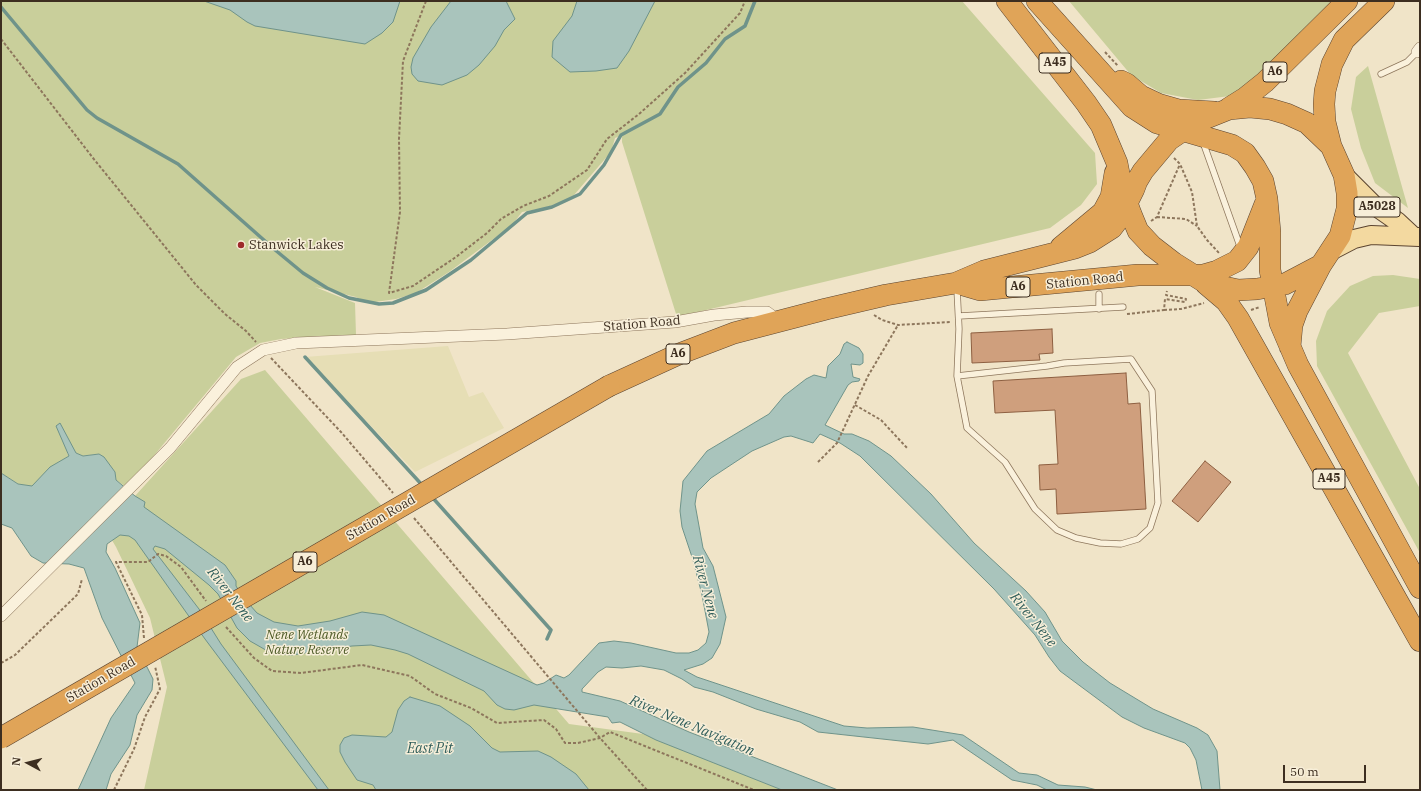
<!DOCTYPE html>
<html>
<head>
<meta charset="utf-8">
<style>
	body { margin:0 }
	#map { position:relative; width:1421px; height:791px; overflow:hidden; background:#f0e4c8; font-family:"IBM Plex Serif",serif }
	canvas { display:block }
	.frame { position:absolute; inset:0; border:2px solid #3d2e20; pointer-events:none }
	.north { position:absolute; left:8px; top:743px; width:40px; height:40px; -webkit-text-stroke:3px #f7eed8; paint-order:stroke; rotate:277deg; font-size:11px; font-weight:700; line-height:16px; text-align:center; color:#3d2e20 }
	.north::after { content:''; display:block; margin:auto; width:14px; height:18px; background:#3d2e20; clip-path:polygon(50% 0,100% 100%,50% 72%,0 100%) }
	.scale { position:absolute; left:1283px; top:765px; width:83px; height:18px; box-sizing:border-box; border:2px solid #3d2e20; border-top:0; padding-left:5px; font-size:12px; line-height:14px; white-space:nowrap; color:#3d2e20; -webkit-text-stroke:3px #f7eed8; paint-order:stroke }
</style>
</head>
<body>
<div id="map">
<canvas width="1421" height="791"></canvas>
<div class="frame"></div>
<div class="north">N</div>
<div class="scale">50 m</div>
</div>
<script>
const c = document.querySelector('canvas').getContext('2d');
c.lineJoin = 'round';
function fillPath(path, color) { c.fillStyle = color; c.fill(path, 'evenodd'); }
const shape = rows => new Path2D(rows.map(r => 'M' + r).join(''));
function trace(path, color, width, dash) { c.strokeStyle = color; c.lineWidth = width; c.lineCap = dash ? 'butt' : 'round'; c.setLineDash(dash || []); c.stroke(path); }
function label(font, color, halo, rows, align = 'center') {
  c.font = font + ' "IBM Plex Serif",serif'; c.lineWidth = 3; c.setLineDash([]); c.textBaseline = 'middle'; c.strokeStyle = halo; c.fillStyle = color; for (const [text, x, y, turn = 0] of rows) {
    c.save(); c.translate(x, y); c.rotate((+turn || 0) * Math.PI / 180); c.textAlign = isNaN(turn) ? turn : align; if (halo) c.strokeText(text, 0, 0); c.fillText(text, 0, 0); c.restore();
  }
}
fillPath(shape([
	[448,346,469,397,483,392,504,428,415,472,305,357]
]), '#e6deb5');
fillPath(shape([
	[1,1,962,1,1095,153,1097,184,1081,205,1050,228,677,317,622,142,622,135,615,138,611,152,574,195,559,203,544,208,522,212,512,225,449,272,416,293,396,299,368,303,356,297,315,287,355,303,356,335,281,339,260,343,236,357,127,488,116,480,115,472,99,454,82,456,76,453,67,453,69,456,50,468,36,483,32,486,26,486,18,484,1,473],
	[1069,1,1335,1,1238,95,1198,100,1161,93,1131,75],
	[1368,66,1408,208,1375,183,1361,148,1351,109,1356,77],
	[1393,275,1420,279,1420,306,1379,313,1348,353,1420,489,1420,553,1317,366,1316,341,1327,311,1350,286,1373,276],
	[265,370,569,724,643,734,782,790,144,790,167,687,150,618,116,547,103,525,135,496,241,379]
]), '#c9cf9b');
const water = shape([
	[204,1,400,1,393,22,382,33,365,44,255,26,247,22,230,10,204,1],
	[451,1,506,1,515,19,504,30,495,46,479,65,467,75,442,85,418,81,412,74,411,67,413,58,431,27,451,1],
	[577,1,655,1,629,51,617,68,596,71,570,72,552,57,553,41,572,16,577,1],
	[847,342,859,348,863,354,863,363,860,365,851,364,853,377,860,379,859,381,852,382,848,385,825,425,844,434,852,434,869,441,891,456,931,494,974,543,1026,591,1045,612,1062,641,1083,662,1110,683,1153,709,1197,728,1208,735,1217,751,1220,790,1202,790,1196,760,1190,748,1185,743,1144,728,1122,717,1060,671,1049,657,1035,635,994,589,860,456,840,443,820,434,813,443,791,436,784,437,752,451,711,478,697,492,695,504,703,548,713,566,726,617,720,644,712,658,703,664,684,670,697,677,844,726,867,728,913,727,963,735,1019,773,1037,775,1058,785,1085,787,1097,790,1047,790,1037,785,1012,780,953,740,928,744,818,732,800,722,756,709,713,692,694,687,682,679,664,670,641,666,622,668,606,667,598,672,582,689,582,692,620,701,689,732,838,790,782,790,656,740,620,722,612,723,608,717,534,705,514,710,505,709,497,705,484,691,408,654,395,650,371,645,352,646,292,655,271,653,250,641,237,628,218,594,209,585,165,549,155,546,153,549,199,609,221,644,329,790,318,790,205,639,135,540,129,536,120,535,107,544,106,552,115,568,140,623,137,647,153,679,152,690,137,715,130,745,111,774,106,790,78,790,111,718,135,683,102,618,84,568,69,564,43,563,31,556,12,528,1,524,1,473,18,484,32,486,50,467,69,456,56,426,60,423,76,453,83,456,99,454,104,457,115,472,116,480,135,496,145,502,144,507,225,565,236,581,236,586,242,596,257,613,274,622,298,626,330,621,362,612,384,615,537,685,544,683,556,675,564,678,569,675,599,643,614,641,631,643,676,653,689,653,698,650,706,643,709,632,702,595,693,560,682,527,680,511,683,481,707,451,769,414,784,396,806,379,814,375,826,378,828,366,840,354,844,344,847,342],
	[410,697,440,706,470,726,492,748,500,752,538,751,551,757,576,774,589,790,376,790,373,785,357,780,345,762,340,752,340,745,344,738,352,735,386,737,392,732,398,710,404,701,410,697]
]);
fillPath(water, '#a9c4bc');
trace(water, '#6f938a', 1);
trace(shape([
	[1,7,87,110,97,118,178,164,274,249,303,273,327,288,349,298,379,304,393,303,426,290,471,260,527,213,552,207,580,194,604,165,621,135,660,114,678,87,706,63,725,39,745,26,755,1],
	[305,357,423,486],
	[432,497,551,630,547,639]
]), '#6f938a', 3.5);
const building = shape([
	[1052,329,1053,353,1039,354,1040,360,972,363,971,333,1052,329],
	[1126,373,1128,404,1140,403,1146,509,1057,514,1056,489,1040,490,1039,465,1058,464,1055,410,995,413,993,381,1126,373],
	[1205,461,1231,482,1198,522,1172,501,1205,461]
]);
fillPath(building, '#cf9f7d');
trace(building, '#8d5f41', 1);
const lane = shape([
	[1381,74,1407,62,1417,52],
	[1203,142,1241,249],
	[957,289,959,329,957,376,967,428,1005,462,1035,509,1057,530,1076,538,1100,543,1121,544,1138,539,1150,528,1158,503,1152,391,1131,359,1064,363,1047,366,957,376],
	[1099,309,1099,294],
	[959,316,1123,307]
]);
const street = shape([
	[1417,52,1420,48],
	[1,616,170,448,237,367,263,350,296,343,507,334,675,322,714,315,747,312,767,312,771,315,773,322]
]);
const primary = shape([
	[1344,175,1375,206,1398,222,1413,236],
	[1331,251,1354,239,1371,235,1419,237]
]);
const highway = shape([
	[1037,1,1132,107,1157,123,1232,145,1245,153,1255,167,1263,181,1267,199,1270,232,1270,270,1280,323,1298,365,1420,588],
	[1121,81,1127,84,1141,96,1158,104,1179,110,1214,112],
	[1229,108,1245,98,1265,82,1347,1],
	[1331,146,1325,122,1324,104,1325,91,1332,64,1344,40,1384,1],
	[1061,247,1103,212,1111,197,1115,173],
	[956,283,980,290,1138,275,1203,275,1217,271,1237,261,1248,247,1265,204],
	[1206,284,1226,301,1238,318,1420,641],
	[1290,347,1292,325,1297,311,1321,265],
	[609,386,679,354,734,333,826,309,886,295,956,283,984,271,1075,248,1090,242,1112,228,1121,216,1127,203,1134,189,1137,181,1143,171,1169,140,1194,123,1229,109,1250,107,1270,109,1287,114,1307,123,1331,146,1344,175,1347,193,1347,209,1340,236,1321,265,1285,284,1257,289,1238,290,1206,283,1174,263,1152,246,1138,231,1131,214,1127,203,1122,189,1117,163,1101,125,1086,103,1007,1]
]);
trace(lane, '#8d765c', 7);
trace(street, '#8d765c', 12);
trace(primary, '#5b4430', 20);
trace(highway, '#5b4430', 22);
trace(shape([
	[426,1,403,61,399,139,400,212,389,293,413,286,456,257,487,233,501,219,523,206,549,196,587,170,607,139,639,114,685,73,740,13,745,1],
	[1,39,93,158,196,285,225,314,246,331,256,342],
	[1105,52,1118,66],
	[1174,158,1180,164,1192,192,1197,226,1207,240,1219,253],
	[1157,217,1186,219,1197,226],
	[1151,221,1157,217,1180,164],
	[1164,310,1181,309,1204,303],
	[1251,310,1260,307],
	[1127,314,1164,310,1165,299,1185,302,1186,299,1166,295,1167,291],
	[874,315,882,320,898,325,951,322],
	[271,358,341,432,393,493],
	[855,405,881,420,908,449],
	[818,462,837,443,868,376,898,325],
	[414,518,600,738,647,790],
	[226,627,254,658,272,671,301,673,362,665,410,676,435,694,471,708,497,723,544,720,556,729,565,743,578,743,600,738,610,732,754,790],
	[144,638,142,615,116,562,148,562,158,554,166,556,181,567,206,601],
	[1,663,15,655,78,594,82,579],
	[114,790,134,749,145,717,160,689,155,666]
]), '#8d765c', 2, [3, 2]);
trace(lane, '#faf1dc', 5.5);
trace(street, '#faf1dc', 11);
trace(primary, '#f3d9a0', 18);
trace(highway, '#e0a458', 21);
const highwayBridge = shape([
	[1,738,609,386]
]);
trace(highwayBridge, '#5b4430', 22, []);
trace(highwayBridge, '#e0a458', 21);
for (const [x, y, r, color] of [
	[241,245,4,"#9e2a2b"]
]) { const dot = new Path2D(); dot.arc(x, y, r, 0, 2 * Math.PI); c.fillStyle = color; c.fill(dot); trace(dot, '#f7eed8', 1.5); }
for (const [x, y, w] of [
	[1055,63,32],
	[1275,72,24],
	[1377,207,46],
	[1018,287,24],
	[678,354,24],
	[1329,479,32],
	[305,562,24]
]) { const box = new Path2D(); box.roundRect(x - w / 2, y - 10, w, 20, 3); c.fillStyle = '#f7eed8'; c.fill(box); trace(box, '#3d2e20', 1); }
label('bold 12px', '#3d2e20', null, [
	["A45",1055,63],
	["A6",1275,72],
	["A5028",1377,207],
	["A6",1018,287],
	["A6",678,354],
	["A45",1329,479],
	["A6",305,562]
]);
label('13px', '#3d2e20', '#f7eed8', [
	["Stanwick Lakes",249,245]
], 'left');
label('13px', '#3d2e20', '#f7eed8', [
	["Station Road",1085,281,-6],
	["Station Road",642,324,-5],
	["Station Road",381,518,-30],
	["Station Road",101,680,-30]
]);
label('italic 13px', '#4d5a26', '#f7eed8', [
	["Nene Wetlands",307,635],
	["Nature Reserve",307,650]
]);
label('italic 14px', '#2f5d5a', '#f7eed8', [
	["River Nene",705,587,75],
	["River Nene",230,595,52],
	["River Nene",1033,620,51],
	["River Nene Navigation",692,726,23],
	["East Pit",430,749]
]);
</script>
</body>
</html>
